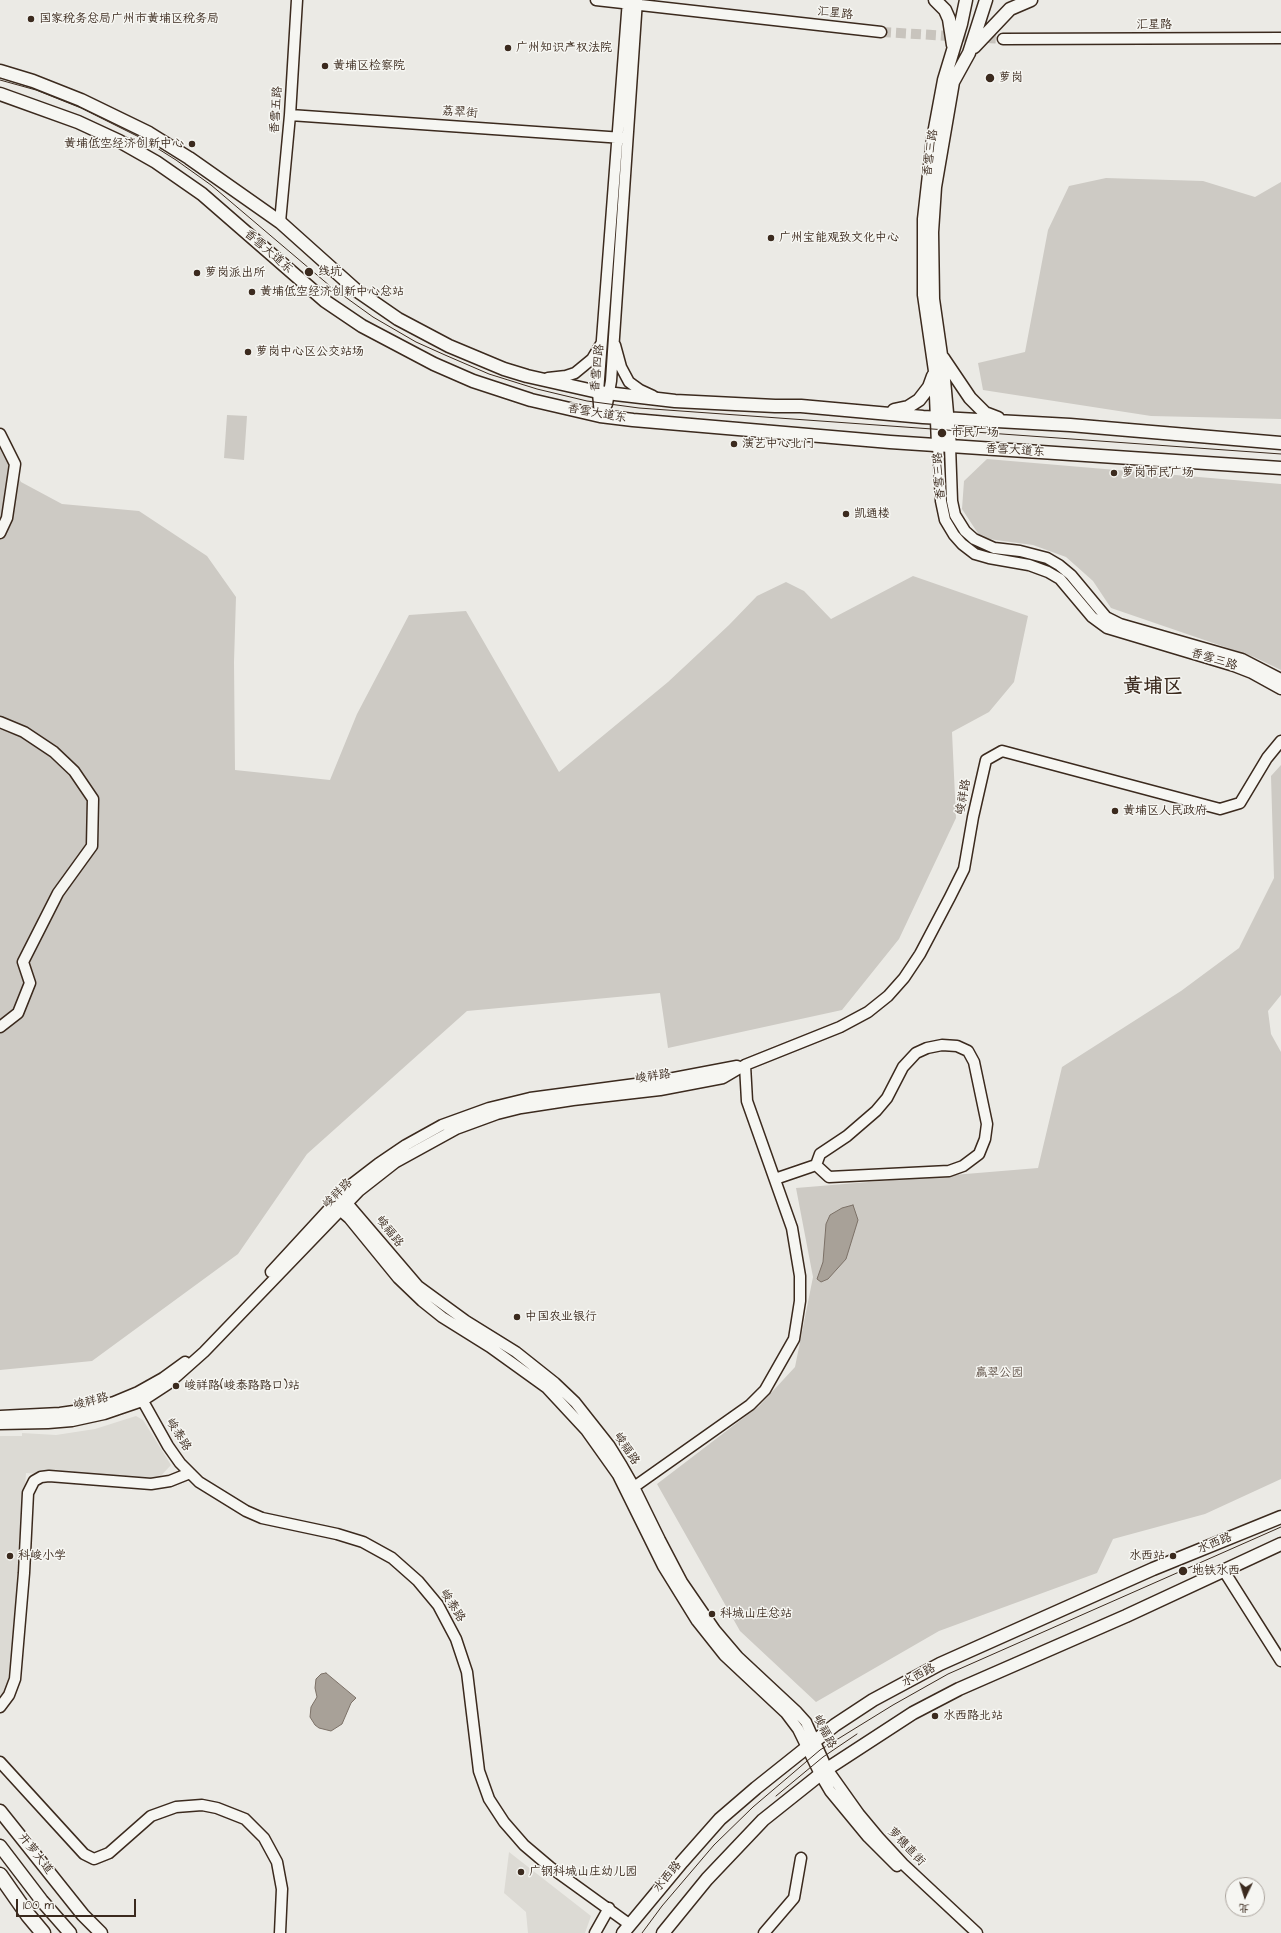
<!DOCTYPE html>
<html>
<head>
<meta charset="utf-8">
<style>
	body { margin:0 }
	#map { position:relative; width:1281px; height:1933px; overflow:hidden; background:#ebeae5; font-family:"Architects Daughter","LXGW WenKai TC",sans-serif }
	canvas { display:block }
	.north { position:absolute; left:1225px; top:1877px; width:40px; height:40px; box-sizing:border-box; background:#f6f6f2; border:1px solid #aba49d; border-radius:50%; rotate:184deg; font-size:11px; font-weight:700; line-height:16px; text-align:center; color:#3b2a1e }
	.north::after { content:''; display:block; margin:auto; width:14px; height:18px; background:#3b2a1e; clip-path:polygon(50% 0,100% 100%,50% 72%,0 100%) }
	.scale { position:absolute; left:16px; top:1899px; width:120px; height:18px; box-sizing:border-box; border:2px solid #3b2a1e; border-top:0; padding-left:5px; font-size:12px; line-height:14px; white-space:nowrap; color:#3b2a1e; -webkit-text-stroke:3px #f6f6f2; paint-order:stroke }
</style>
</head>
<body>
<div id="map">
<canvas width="1281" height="1933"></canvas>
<div class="north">北</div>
<div class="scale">100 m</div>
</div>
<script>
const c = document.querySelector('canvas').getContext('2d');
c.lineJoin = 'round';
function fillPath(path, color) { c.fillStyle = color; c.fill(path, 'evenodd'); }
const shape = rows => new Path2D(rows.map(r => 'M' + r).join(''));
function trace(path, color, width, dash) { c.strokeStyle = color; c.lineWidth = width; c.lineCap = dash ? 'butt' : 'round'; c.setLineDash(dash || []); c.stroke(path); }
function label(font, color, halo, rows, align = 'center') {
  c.font = font + ' "Architects Daughter","LXGW WenKai TC",sans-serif'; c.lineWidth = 3; c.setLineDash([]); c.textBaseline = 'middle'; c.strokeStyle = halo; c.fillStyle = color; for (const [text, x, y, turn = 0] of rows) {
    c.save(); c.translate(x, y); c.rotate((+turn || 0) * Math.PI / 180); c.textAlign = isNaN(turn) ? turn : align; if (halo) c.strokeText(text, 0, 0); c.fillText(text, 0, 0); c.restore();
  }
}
fillPath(shape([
	[136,1416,143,1420,171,1465,156,1481,26,1473,12,1676,7,1691,0,1700,0,1436,22,1436,22,1433,56,1435,95,1429],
	[509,1852,591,1916,585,1933,528,1933,526,1912,504,1893]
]), '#dcdad4');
fillPath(shape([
	[1106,178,1203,181,1255,197,1281,182,1281,419,1151,416,983,390,978,363,1025,352,1048,230,1069,186],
	[227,415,247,416,244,460,224,458],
	[0,446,21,482,62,504,139,511,207,556,236,597,234,662,235,770,330,780,357,714,409,615,466,611,559,772,668,682,729,625,757,596,786,582,804,591,831,619,913,576,1028,616,1014,682,989,712,952,732,956,818,899,939,842,1010,668,1048,660,993,467,1011,307,1154,238,1254,92,1361,0,1370],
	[987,459,1281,484,1281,670,1254,657,1111,608,1093,581,1066,557,1033,545,981,538,962,509,964,481],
	[1281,765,1281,995,1268,1011,1271,1034,1281,1052,1281,1479,1205,1514,1113,1539,1097,1573,939,1631,816,1702,740,1631,657,1484,759,1406,795,1367,813,1277,796,1188,1038,1168,1062,1067,1181,991,1239,948,1274,878,1271,776]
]), '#cdcac4');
const water = shape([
	[853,1205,858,1220,846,1259,828,1279,821,1282,817,1279,823,1262,826,1224,830,1215,842,1208,853,1205],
	[326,1673,356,1698,351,1703,342,1724,331,1731,319,1728,315,1725,310,1717,311,1707,317,1697,315,1688,316,1679,321,1674,326,1673]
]);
fillPath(water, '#a8a198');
trace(water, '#7c7167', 1);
trace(shape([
	[881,32,1003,39]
]), '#c8c4bd', 10, [10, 5]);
const minor = shape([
	[596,0,881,32],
	[1003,39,1281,38],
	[290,115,623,138],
	[280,222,290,115,297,0],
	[615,345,621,367,629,382,640,390,653,396],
	[548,378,566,376,575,373,592,359,601,344],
	[600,416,607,404,611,381,637,0],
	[600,416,598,392,628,0],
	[0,434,15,464,7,518,0,533],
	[938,445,941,501,945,520,954,535,962,544,975,554,989,558,1029,565,1048,572,1060,579,1092,617,1107,628,1234,666,1252,673,1281,689],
	[950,446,952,501,955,515,965,531,974,539,994,548,1020,551,1047,558,1059,565,1071,575,1106,617,1120,624,1242,659,1281,679],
	[0,722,24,732,54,752,74,771,93,799,92,846,58,893,23,962,30,983,18,1013,0,1027],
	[942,1045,957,1046,968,1051,974,1062,987,1124,985,1139,979,1154,963,1166,949,1171,829,1177,816,1165,820,1154,847,1136,876,1111,887,1098,903,1067,916,1053,927,1048,942,1045],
	[775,1179,816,1165],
	[341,1196,418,1286,466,1321,516,1352,555,1383,575,1402,609,1445,622,1466,634,1487,660,1540,682,1582,715,1630,738,1657,797,1712,806,1722,827,1769,859,1814,879,1838,903,1864,977,1933],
	[334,1205,349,1218,398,1278,422,1301,442,1317,490,1347,547,1388,586,1430,618,1475,663,1566,697,1621,724,1655,786,1713,798,1729,820,1774,830,1791,868,1837,897,1866],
	[271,1272,352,1184,378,1164,406,1145,442,1125,489,1108,530,1098,658,1081,737,1066],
	[140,1396,168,1446,180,1463,199,1482,246,1511,262,1518,337,1534,363,1542,392,1558,418,1581,438,1605,456,1639,467,1672,479,1771,489,1799,504,1822,524,1845,550,1867,629,1924],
	[0,1416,60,1413,88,1409,114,1402,138,1392,163,1378,185,1362],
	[0,1424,48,1423,72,1421,104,1414,142,1401,168,1384,204,1352,359,1191,396,1162,456,1129,497,1114,521,1108,573,1100,660,1090,723,1078,745,1065,840,1027,868,1012,888,996,904,978,920,954,950,897,964,869,973,817,986,760,1002,751,1220,809,1240,803,1267,758,1281,741],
	[634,1487,750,1405,765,1390,794,1339,800,1301,800,1276,792,1228,747,1101,745,1065],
	[1224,1571,1281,1661],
	[0,1707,9,1695,15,1679,24,1573,28,1493,34,1481,41,1477,49,1476,151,1484,170,1481,190,1473],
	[0,1762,84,1854,94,1859,109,1853,151,1816,176,1807,202,1805,217,1808,245,1819,264,1838,277,1862,282,1889,280,1933],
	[595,1933,609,1908],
	[764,1933,794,1898,801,1858]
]);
const major = shape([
	[935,0,945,10,949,19,953,45],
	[974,47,1010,9,1031,0],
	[0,71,33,81,81,100,149,133,189,158,280,222,356,290,398,319,449,346,504,369,527,376,598,392,675,401,775,406,801,406,923,417,1070,425,1281,443],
	[0,94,78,122,119,141,156,162,202,194,325,301,362,326,434,364,473,381,531,400,600,416,633,420,890,442,1281,468],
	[943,358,970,398,985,413,998,418],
	[894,410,908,407,919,400,929,387,933,376],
	[938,445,935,371,924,295,924,219,933,139,944,80,961,24,966,0],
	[950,446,943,369,933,299,932,232,935,187,953,82,969,53,986,0],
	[0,1811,83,1915,101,1933],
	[0,1846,42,1901,70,1933],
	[623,1933,682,1862,720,1819,756,1788,835,1725,873,1700,940,1664,1153,1569,1281,1517],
	[663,1933,707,1879,763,1820,827,1769,913,1713,959,1689,1126,1616,1281,1544]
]);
const highway = shape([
	[0,1875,28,1915,43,1933]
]);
trace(minor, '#3b2a1e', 13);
trace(major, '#3b2a1e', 15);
trace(highway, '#3b2a1e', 17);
trace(minor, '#f6f6f2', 10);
trace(major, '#f6f6f2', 12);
trace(highway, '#f6f6f2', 14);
trace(shape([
	[0,80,36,90,81,108,141,138,176,160,211,185,330,286,373,317,416,342,445,355,489,374,537,389,587,401,639,408,1281,454],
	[776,1796,823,1757,857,1734],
	[642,1933,662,1906,714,1845,753,1807,820,1750,893,1705,948,1674,1281,1527]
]), '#3b2a1e', 1);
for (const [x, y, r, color] of [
	[31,19,4,"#3b2a1e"],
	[508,48,4,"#3b2a1e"],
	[325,66,4,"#3b2a1e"],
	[990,78,5,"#3b2a1e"],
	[192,144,4,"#3b2a1e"],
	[771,238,4,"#3b2a1e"],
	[309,272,5,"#3b2a1e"],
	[197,273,4,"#3b2a1e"],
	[252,292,4,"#3b2a1e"],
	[248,352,4,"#3b2a1e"],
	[942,433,5,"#3b2a1e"],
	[734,444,4,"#3b2a1e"],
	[1114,473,4,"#3b2a1e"],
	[846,514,4,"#3b2a1e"],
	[1115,811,4,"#3b2a1e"],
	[517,1317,4,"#3b2a1e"],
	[176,1386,4,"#3b2a1e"],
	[10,1556,4,"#3b2a1e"],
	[1173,1556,4,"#3b2a1e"],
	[1183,1571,5,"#3b2a1e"],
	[712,1614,4,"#3b2a1e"],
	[935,1716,4,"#3b2a1e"],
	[521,1872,4,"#3b2a1e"]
]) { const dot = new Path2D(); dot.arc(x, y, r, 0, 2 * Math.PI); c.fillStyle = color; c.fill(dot); trace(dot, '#f6f6f2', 1.5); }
label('12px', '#3b2a1e', '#f6f6f2', [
	["汇星路",835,14,6],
	["汇星路",1154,25],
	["香雪五路",277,110,-86],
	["荔翠街",460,113,4],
	["香雪三路",931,153,-82],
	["香雪大道东",268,252,41],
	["香雪四路",598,368,-84],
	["香雪大道东",597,414,10],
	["香雪大道东",1015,451,4],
	["香雪三路",940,476,-94],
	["香雪三路",1214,660,17],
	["峻祥路",964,797,-79],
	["峻祥路",653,1077,-8],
	["峻祥路",338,1194,-45],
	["峻福路",389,1232,52],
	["峻祥路",91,1402,-14],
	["峻泰路",178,1435,58],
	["峻福路",626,1449,57],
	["水西路",1215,1544,-22],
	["峻泰路",452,1606,58],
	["水西路",919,1676,-28],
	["峻福路",824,1732,63],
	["萝穗直街",906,1847,46],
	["开萝大道",35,1854,52],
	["水西路",668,1877,-50]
]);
label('12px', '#3b2a1e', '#f6f6f2', [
	["国家税务总局广州市黄埔区税务局",39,19],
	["广州知识产权法院",516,48],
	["黄埔区检察院",333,66],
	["萝岗",999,78],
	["黄埔低空经济创新中心",184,144,"right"],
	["广州宝能观致文化中心",779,238],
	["线坑",318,272],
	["萝岗派出所",205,273],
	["黄埔低空经济创新中心总站",260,292],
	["萝岗中心区公交站场",256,352],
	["市民广场",951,433],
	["演艺中心北门",742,444],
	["萝岗市民广场",1122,473],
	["凯通楼",854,514],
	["黄埔区人民政府",1123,811],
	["中国农业银行",525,1317],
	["峻祥路(峻泰路路口)站",184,1386],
	["科峻小学",18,1556],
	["水西站",1165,1556,"right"],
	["地铁水西",1192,1571],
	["科城山庄总站",720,1614],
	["水西路北站",943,1716],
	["广钢科城山庄幼儿园",529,1872]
], 'left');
label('12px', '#605248', '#f6f6f2', [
	["赢翠公园",999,1373]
]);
label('bold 20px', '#3b2a1e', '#f6f6f2', [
	["黄埔区",1153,688]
]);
</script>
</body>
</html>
